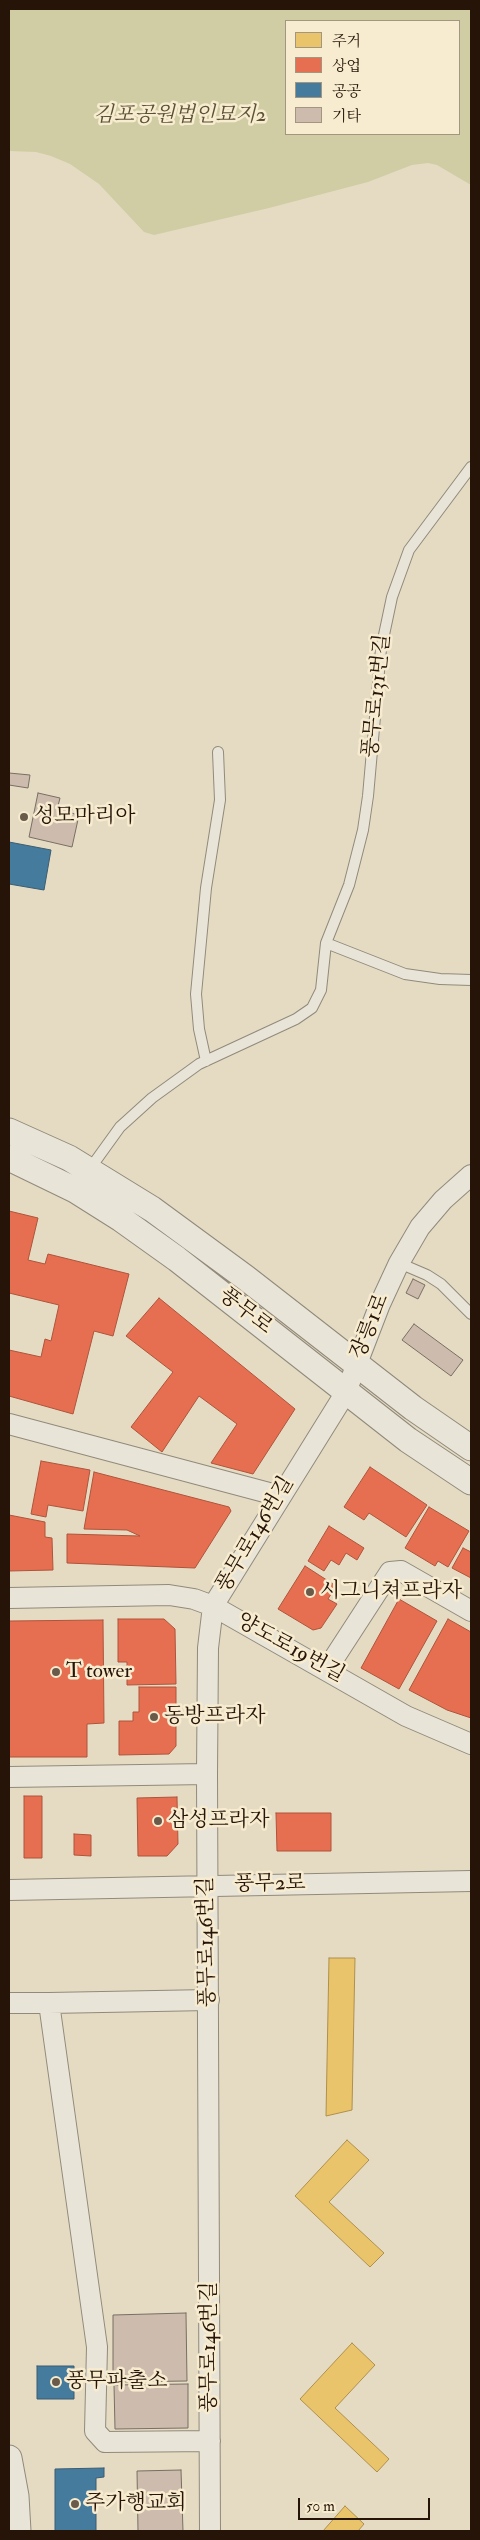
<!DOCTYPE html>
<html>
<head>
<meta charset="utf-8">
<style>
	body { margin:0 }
	#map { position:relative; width:480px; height:2540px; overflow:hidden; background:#e5dbc3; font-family:"IM FELL Double Pica","Noto Serif KR",serif }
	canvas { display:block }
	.frame { position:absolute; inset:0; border:10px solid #261409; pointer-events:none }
	.legend { position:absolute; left:285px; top:20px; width:175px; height:115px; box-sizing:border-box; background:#f7eccf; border:1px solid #a39680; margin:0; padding:6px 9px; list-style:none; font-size:15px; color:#261409 }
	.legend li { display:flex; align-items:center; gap:10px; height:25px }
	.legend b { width:25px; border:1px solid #a39680 }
	.scale { position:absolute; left:298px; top:2498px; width:132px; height:22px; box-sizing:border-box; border:2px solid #261409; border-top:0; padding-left:6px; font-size:15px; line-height:18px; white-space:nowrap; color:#261409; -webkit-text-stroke:4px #f7eccf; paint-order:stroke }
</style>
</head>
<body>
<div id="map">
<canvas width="480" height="2540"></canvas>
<div class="frame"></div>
<ul class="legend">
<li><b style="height:14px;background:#e9c46a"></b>주거</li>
<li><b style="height:14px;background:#e76f51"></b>상업</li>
<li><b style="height:14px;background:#457b9d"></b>공공</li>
<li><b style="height:14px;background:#cdbbad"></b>기타</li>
</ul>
<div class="scale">50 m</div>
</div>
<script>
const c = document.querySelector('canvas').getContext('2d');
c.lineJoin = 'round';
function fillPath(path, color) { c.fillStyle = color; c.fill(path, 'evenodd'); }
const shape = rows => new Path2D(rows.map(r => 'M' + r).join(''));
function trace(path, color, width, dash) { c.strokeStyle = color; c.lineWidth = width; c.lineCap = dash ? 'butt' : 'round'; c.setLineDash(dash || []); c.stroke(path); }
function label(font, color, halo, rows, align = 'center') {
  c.font = font + ' "IM FELL Double Pica","Noto Serif KR",serif'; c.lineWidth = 5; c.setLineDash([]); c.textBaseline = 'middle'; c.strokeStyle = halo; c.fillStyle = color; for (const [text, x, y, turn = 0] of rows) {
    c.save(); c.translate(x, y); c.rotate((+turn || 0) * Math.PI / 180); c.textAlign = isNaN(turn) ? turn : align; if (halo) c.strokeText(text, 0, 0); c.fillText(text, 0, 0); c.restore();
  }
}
fillPath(shape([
	[9,9,471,9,471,185,437,165,428,163,412,165,368,182,269,208,154,235,144,232,99,184,70,164,51,156,36,152,9,151],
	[286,21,459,21,459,134,286,134]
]), '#d0cda4');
const homes = shape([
	[329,1958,355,1958,352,2110,326,2116,329,1958],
	[347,2140,369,2160,329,2202,384,2253,370,2267,295,2196,347,2140],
	[352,2343,375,2365,335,2408,389,2459,377,2472,300,2399,352,2343],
	[345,2506,364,2524,358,2531,323,2531,345,2506]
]);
fillPath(homes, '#e9c46a');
trace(homes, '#ae8f4d', 1);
const shops = shape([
	[9,1211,38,1218,28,1260,45,1264,48,1254,129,1274,113,1336,94,1331,73,1414,9,1396,9,1350,41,1357,45,1339,51,1341,59,1305,9,1293,9,1211],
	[159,1298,295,1409,253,1474,211,1463,237,1424,199,1396,162,1452,131,1427,173,1372,126,1336,159,1298],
	[41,1461,90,1470,83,1511,48,1505,46,1517,31,1514,41,1461],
	[370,1467,427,1505,406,1537,369,1513,364,1520,344,1507,370,1467],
	[94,1472,229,1507,231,1511,195,1568,67,1563,67,1534,140,1536,127,1530,84,1529,94,1472],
	[429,1507,469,1531,448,1567,438,1561,435,1566,405,1548,429,1507],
	[9,1515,45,1522,45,1537,52,1538,53,1570,9,1571,9,1515],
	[329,1526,364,1548,357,1560,346,1553,339,1565,331,1560,324,1571,308,1561,329,1526],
	[463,1548,471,1552,471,1578,452,1568,463,1548],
	[305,1566,336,1586,328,1599,337,1604,321,1628,313,1630,278,1609,305,1566],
	[399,1599,437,1621,399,1689,361,1668,399,1599],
	[118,1619,164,1619,175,1629,176,1684,127,1685,127,1662,118,1662,118,1619],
	[448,1619,471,1632,471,1718,447,1710,409,1690,448,1619],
	[103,1620,104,1723,87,1724,87,1757,9,1757,9,1621,103,1620],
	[139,1687,176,1687,176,1746,169,1754,119,1755,119,1721,133,1721,133,1712,139,1712,139,1687],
	[24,1796,42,1796,42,1858,24,1858,24,1796],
	[177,1797,178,1844,167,1856,138,1856,137,1798,177,1797],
	[276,1813,331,1813,331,1851,277,1851,276,1813],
	[74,1834,91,1835,91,1856,74,1855,74,1834]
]);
fillPath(shops, '#e76f51');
trace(shops, '#ad543b', 1);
const public = shape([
	[9,842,51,850,44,890,9,884,9,842],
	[37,2366,74,2366,74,2399,37,2399,37,2366],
	[104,2468,104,2477,96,2478,96,2531,55,2531,55,2469,104,2468]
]);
fillPath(public, '#457b9d');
trace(public, '#3c5c71', 1);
const building = shape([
	[9,773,30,775,28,788,9,785,9,773],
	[38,793,60,798,58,806,72,809,71,813,79,815,72,847,29,837,38,793],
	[413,1279,425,1285,418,1299,406,1293,413,1279],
	[414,1324,463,1360,451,1376,402,1340,414,1324],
	[186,2313,187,2381,113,2382,113,2315,186,2313],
	[188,2384,188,2428,115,2429,114,2385,188,2384],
	[181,2470,183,2531,138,2531,137,2471,181,2470]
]);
fillPath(building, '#cdbbad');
trace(building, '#776f62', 1);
const service = shape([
	[326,943,405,974,440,979,471,980],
	[206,1061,199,1029,196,994,206,888,220,800,218,752],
	[89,1170,120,1127,152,1098,199,1064,296,1019,312,1008,321,990,326,943,349,885,363,830,368,796,381,649,392,597,409,550,471,467],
	[399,1263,427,1275,441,1284,471,1314]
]);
const minor = shape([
	[9,1424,280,1496],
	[9,1598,169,1595,194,1599,213,1606,406,1716,471,1744],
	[327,1669,390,1572,401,1571,471,1611],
	[9,1777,207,1774],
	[9,1890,471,1881],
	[209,2000,49,2003,97,2347,95,2431,105,2442,210,2441],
	[9,2003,49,2003],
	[210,2531,207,1774,208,1648,213,1606,346,1392,380,1304,399,1263,420,1227,443,1200,471,1175]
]);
const tertiary = shape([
	[9,1131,69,1158,152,1209,246,1278,413,1408,471,1448],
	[9,1158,75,1190,121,1219,177,1259,408,1440,471,1482],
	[9,2458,16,2496,18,2531]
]);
trace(service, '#918a7b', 12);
trace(minor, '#918a7b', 22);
trace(tertiary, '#918a7b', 27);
trace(service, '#e9e4d8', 10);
trace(minor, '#e9e4d8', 20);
trace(tertiary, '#e9e4d8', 25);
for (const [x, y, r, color] of [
	[24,817,5,"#695a4a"],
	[310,1592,5,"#695a4a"],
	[56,1672,5,"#695a4a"],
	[154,1717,5,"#695a4a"],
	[158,1821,5,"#695a4a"],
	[56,2382,5,"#695a4a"],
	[75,2504,5,"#695a4a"]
]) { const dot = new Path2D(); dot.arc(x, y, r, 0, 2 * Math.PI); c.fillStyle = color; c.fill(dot); trace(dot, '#f7eccf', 2); }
label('italic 21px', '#5b5136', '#f7eccf', [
	["김포공원법인묘지2",180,116]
]);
label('21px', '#261409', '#f7eccf', [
	["풍무로131번길",378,696,-84],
	["풍무로",245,1312,38],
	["장릉1로",371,1327,-68],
	["풍무로146번길",256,1535,-59],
	["양도로19번길",290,1649,29],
	["풍무2로",270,1885,-1],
	["풍무로146번길",208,1942,-91],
	["풍무로146번길",210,2347,-90]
]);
label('21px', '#261409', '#f7eccf', [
	["성모마리아",34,817],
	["시그니쳐프라자",320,1592],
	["T tower",66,1672],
	["동방프라자",164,1717],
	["삼성프라자",168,1821],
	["풍무파출소",66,2382],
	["주가행교회",85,2504]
], 'left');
</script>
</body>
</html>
